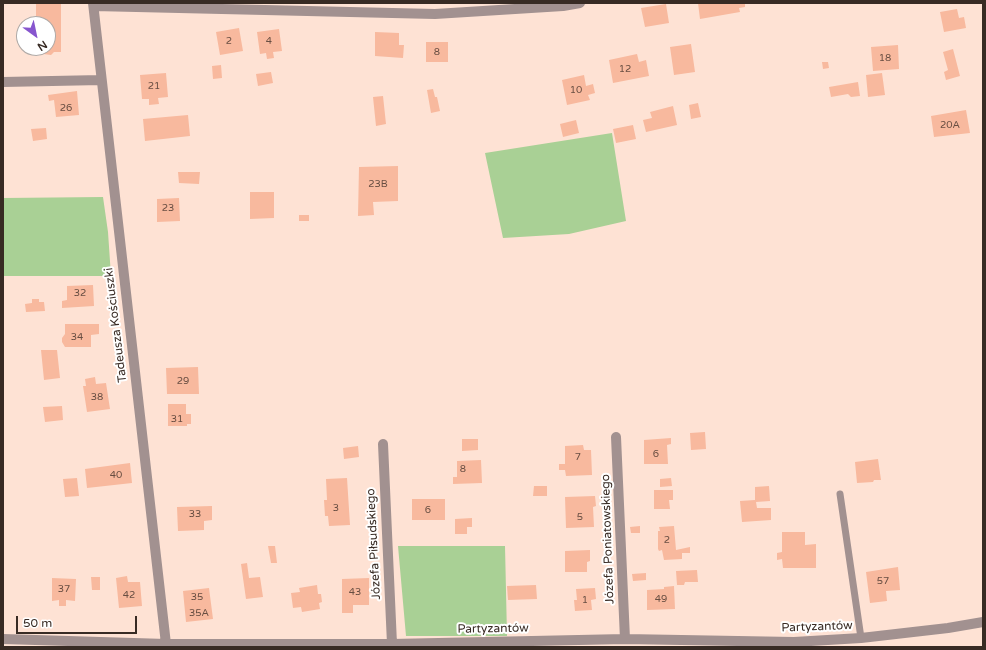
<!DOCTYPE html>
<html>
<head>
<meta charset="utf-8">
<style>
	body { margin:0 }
	#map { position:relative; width:986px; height:650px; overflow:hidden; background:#fee2d4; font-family:"Varela Round",sans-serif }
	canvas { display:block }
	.frame { position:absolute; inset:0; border:4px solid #382b24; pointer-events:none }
	.north { position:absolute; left:16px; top:16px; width:40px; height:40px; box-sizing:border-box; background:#fff; border:1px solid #afaaa7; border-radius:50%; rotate:147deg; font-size:11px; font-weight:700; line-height:16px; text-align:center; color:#382b24 }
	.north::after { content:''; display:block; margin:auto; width:14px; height:18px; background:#8756ce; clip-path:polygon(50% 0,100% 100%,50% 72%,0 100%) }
	.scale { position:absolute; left:16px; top:616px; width:121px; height:18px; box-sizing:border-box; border:2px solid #382b24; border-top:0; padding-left:5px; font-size:12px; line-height:14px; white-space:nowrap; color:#382b24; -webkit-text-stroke:3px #fff; paint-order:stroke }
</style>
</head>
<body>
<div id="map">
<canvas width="986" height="650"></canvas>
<div class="frame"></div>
<div class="north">N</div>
<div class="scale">50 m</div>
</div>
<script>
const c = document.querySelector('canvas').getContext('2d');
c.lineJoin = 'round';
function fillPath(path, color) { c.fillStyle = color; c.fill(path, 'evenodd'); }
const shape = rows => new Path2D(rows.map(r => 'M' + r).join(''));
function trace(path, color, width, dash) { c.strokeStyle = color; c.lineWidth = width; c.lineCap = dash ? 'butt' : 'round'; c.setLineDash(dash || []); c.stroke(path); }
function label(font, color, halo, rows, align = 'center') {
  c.font = font + ' "Varela Round",sans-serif'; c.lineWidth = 4; c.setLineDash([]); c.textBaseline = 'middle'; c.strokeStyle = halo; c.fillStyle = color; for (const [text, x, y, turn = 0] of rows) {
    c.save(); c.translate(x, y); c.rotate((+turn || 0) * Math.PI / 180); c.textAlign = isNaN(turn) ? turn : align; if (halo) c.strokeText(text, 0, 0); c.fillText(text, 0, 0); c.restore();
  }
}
fillPath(shape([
	[612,133,626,221,569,234,503,238,485,153],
	[103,197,108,232,111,276,3,276,3,198],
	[398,546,505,546,507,636,406,636]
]), '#a9d095');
fillPath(shape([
	[36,3,61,3,61,52,54,52,51,55,36,53,36,48,48,48,48,24,36,24],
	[698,3,745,3,745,7,739,8,740,12,700,19],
	[666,4,669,23,645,27,641,8],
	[957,9,959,18,964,17,966,28,944,32,940,12],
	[239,28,243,51,220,55,216,32],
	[279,29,282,51,273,52,274,58,267,59,266,53,260,54,257,32],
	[375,32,399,33,399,45,404,45,403,58,375,56],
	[426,42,448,42,448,62,426,62],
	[691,44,695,72,674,75,670,47],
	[898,45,899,69,873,71,871,47],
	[953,49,960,76,946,80,944,72,948,70,943,52],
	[637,54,639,62,646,60,649,76,613,83,609,60],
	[822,62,828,62,829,68,823,69],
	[221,65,222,78,213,79,212,66],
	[271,72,273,83,258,86,256,74],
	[166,73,168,97,158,98,159,104,149,105,149,99,142,99,140,75],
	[882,73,885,95,868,97,866,75],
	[584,75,586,86,593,84,595,93,588,95,590,100,567,105,562,80],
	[858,82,860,96,851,97,848,94,831,97,829,87],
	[433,89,435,97,437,97,440,111,431,113,427,90],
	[77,91,79,115,56,117,54,100,49,101,48,95],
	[383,96,386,124,376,126,373,97],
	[698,103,701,117,691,119,689,105],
	[673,106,677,125,646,132,643,120,652,118,650,112],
	[966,110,970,133,934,137,931,116],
	[188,115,190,136,145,141,143,119],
	[576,120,579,133,563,137,560,124],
	[633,125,636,139,616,143,613,129],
	[46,128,47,139,33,141,31,129],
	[398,166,398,201,373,202,374,215,358,216,359,167],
	[178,172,200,172,199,184,179,183],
	[250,192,274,192,274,218,250,219],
	[179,198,180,221,157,222,157,199],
	[299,215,309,215,309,221,299,221],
	[93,285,94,306,62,308,62,301,67,300,67,286],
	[32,299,39,299,39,302,44,302,45,311,26,312,25,304,32,303],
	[65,324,99,324,99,334,91,335,91,347,65,347,62,342,62,338,65,334],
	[41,350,57,350,60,378,44,380],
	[198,367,199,394,167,394,166,368],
	[95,377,96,384,106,383,110,409,87,412,83,386,86,386,85,379],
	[168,404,186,404,186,414,191,414,191,424,187,424,187,426,168,426],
	[62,406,63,420,45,422,43,407],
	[705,432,706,449,691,450,690,433],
	[671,438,671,444,667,445,668,464,644,464,644,440],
	[462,439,478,439,478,450,462,451],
	[583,445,584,450,591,450,592,475,566,476,565,470,559,470,559,464,565,464,565,446],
	[358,446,359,457,344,459,343,448],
	[878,459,881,480,874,480,873,482,857,483,855,462],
	[481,460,482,483,453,484,453,477,457,477,457,461],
	[130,463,132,483,87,488,85,469],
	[77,478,79,496,65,497,63,479],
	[347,478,350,525,329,526,328,516,325,516,324,500,327,500,326,479],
	[671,478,672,486,660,487,660,479],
	[534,486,547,486,547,496,533,496],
	[769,486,770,501,756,502,757,508,771,508,771,520,742,522,740,501,755,500,755,487],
	[654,490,673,490,673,500,669,500,670,509,654,509],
	[595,496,596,506,593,507,594,527,566,528,565,497],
	[412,499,445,499,445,520,412,520],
	[212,506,212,520,204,521,204,530,178,531,177,507],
	[472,518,472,527,467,527,467,534,455,534,455,519],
	[640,526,640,533,631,533,630,527],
	[674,526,676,550,690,547,690,553,682,553,682,559,664,560,662,550,659,551,658,549,658,531,660,531,659,527],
	[782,532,805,532,805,545,816,544,816,568,783,568,782,559,777,560,777,553,782,552],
	[268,546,275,546,277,563,271,563],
	[590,550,590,561,587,562,587,572,565,572,565,551],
	[247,563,249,578,260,577,263,597,246,599,241,564],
	[898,567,900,590,886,591,887,601,870,603,866,572],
	[697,570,698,582,685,582,684,585,677,585,676,571],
	[646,573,646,580,633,581,632,574],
	[127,576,128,582,140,582,142,606,119,608,116,578],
	[91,577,100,577,100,590,92,590],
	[52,578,76,579,75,601,66,600,66,606,59,606,59,600,52,601],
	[369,578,369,605,353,605,353,613,342,613,342,579],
	[317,585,318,594,321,594,322,602,319,603,320,609,302,612,301,607,293,608,291,593,300,592,299,588],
	[536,585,537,599,508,600,507,586],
	[674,586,675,609,647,610,647,590,664,589,664,587],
	[209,588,213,619,186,622,183,591],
	[595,588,596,599,591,600,592,610,575,611,574,600,577,600,576,589]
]), '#f8b99e');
trace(shape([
	[840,494,861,638]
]), '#a29190', 7);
trace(shape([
	[93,3,166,644],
	[94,6,435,14,563,6,580,3],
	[3,82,101,80],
	[616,437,625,639],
	[383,444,392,644],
	[3,639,166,644,392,644,625,639,794,642,861,638,948,628,983,622]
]), '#a29190', 10);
label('10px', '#684e42', null, [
	["2",229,41],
	["4",269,41],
	["8",437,52],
	["18",885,58],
	["12",625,69],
	["21",154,86],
	["10",576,90],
	["26",66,108],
	["20A",950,125],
	["23B",378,184],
	["23",168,208],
	["32",80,293],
	["34",77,337],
	["29",183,381],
	["38",97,397],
	["31",177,419],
	["6",656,454],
	["7",578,457],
	["8",463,469],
	["40",116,475],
	["3",336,508],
	["6",428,510],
	["33",195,514],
	["5",580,517],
	["2",667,540],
	["57",883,581],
	["37",64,589],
	["43",355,592],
	["42",129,595],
	["35",197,597],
	["49",661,599],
	["1",585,600],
	["35A",199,613]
]);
label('12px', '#382b24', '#fff', [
	["Tadeusza Kościuszki",116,325,-97],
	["Józefa Poniatowskiego",608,539,-92],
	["Józefa Piłsudskiego",374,544,-93],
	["Partyzantów",817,627,-2],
	["Partyzantów",493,629,-1]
]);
</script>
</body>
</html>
